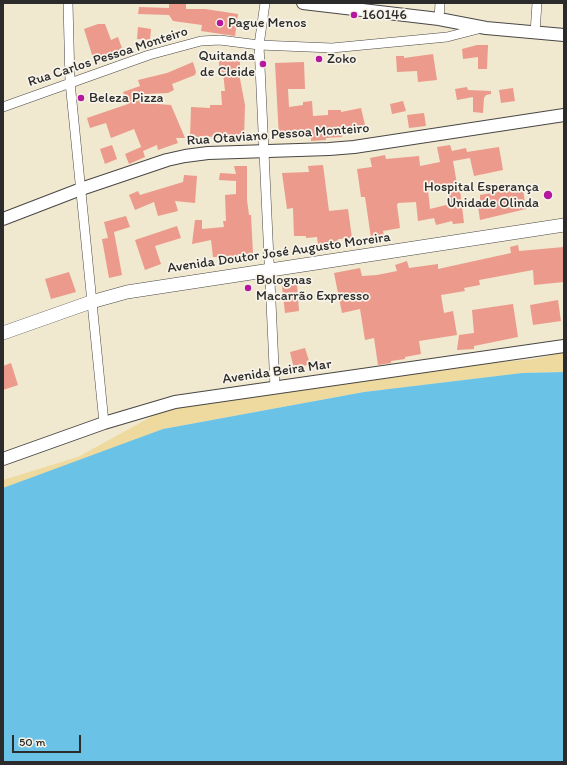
<!DOCTYPE html>
<html>
<head>
<meta charset="utf-8">
<style>
	body { margin:0 }
	#map { position:relative; width:567px; height:765px; overflow:hidden; background:#f0e8cf; font-family:Itim,sans-serif }
	canvas { display:block }
	.frame { position:absolute; inset:0; border:4px solid #2b2b2b; pointer-events:none }
	.scale { position:absolute; left:12px; top:735px; width:69px; height:18px; box-sizing:border-box; border:2px solid #2b2b2b; border-top:0; padding-left:5px; font-size:12px; line-height:14px; white-space:nowrap; color:#2b2b2b; -webkit-text-stroke:3px #f7f3e8; paint-order:stroke }
</style>
</head>
<body>
<div id="map">
<canvas width="567" height="765"></canvas>
<div class="frame"></div>
<div class="scale">50 m</div>
</div>
<script>
const c = document.querySelector('canvas').getContext('2d');
c.lineJoin = 'round';
function fillPath(path, color) { c.fillStyle = color; c.fill(path, 'evenodd'); }
const shape = rows => new Path2D(rows.map(r => 'M' + r).join(''));
function trace(path, color, width, dash) { c.strokeStyle = color; c.lineWidth = width; c.lineCap = dash ? 'butt' : 'round'; c.setLineDash(dash || []); c.stroke(path); }
function label(font, color, halo, rows, align = 'center') {
  c.font = font + ' Itim,sans-serif'; c.lineWidth = 3.5; c.setLineDash([]); c.textBaseline = 'middle'; c.strokeStyle = halo; c.fillStyle = color; for (const [text, x, y, turn = 0] of rows) {
    c.save(); c.translate(x, y); c.rotate((+turn || 0) * Math.PI / 180); c.textAlign = isNaN(turn) ? turn : align; if (halo) c.strokeText(text, 0, 0); c.fillText(text, 0, 0); c.restore();
  }
}
fillPath(shape([
	[564,352,564,372,522,373,364,392,163,429,3,493,3,480,78,457,160,412,176,408,470,365,535,359]
]), '#eeda9e');
fillPath(shape([
	[564,372,564,762,3,762,3,488,163,429,364,392,522,373]
]), '#6ac3e7');
fillPath(shape([
	[169,3,186,3,186,9,205,9,238,14,235,36,201,31,202,25,173,21,169,15,138,14,139,7,169,8],
	[98,24,105,24,111,40,118,37,123,51,94,61,84,29],
	[138,27,151,29,150,40,137,39],
	[477,45,488,45,487,69,478,69,478,57,463,59,462,49],
	[433,54,437,80,418,82,417,71,397,72,396,56,404,56,404,58],
	[219,58,240,58,240,79,245,105,244,139,200,136,200,139,190,139,191,107,210,108,210,105,222,105,221,91,225,91,223,72,219,72],
	[193,62,196,72,195,75,172,84,174,90,168,93,145,94,144,103,171,105,185,138,176,138,178,143,158,150,157,145,143,151,145,157,129,164,125,154,141,147,142,149,134,129,111,138,106,123,90,128,87,118,128,104,123,92,140,86,138,80,167,73],
	[304,62,305,89,288,89,289,107,303,105,303,102,312,101,313,116,328,115,328,110,341,110,341,112,361,108,365,125,342,130,342,137,326,138,326,140,311,141,311,135,279,138,275,63],
	[467,87,468,90,491,91,491,94,486,95,484,98,483,113,473,112,473,97,457,100,455,89],
	[513,88,515,101,501,103,499,90],
	[403,101,406,111,392,114,390,104],
	[424,113,426,126,409,128,407,115],
	[112,145,117,159,105,164,100,149],
	[450,145,452,151,466,148,467,152,499,147,503,170,474,176,470,158,453,161,458,190,460,190,464,223,453,224,452,221,436,225,434,218,418,221,416,202,398,203,397,205,400,228,383,231,384,236,371,238,365,197,361,197,357,169,372,167,370,158,385,155,386,159,419,156,420,166,440,162,437,147],
	[448,186,450,204,430,209,428,190],
	[323,165,329,211,348,209,352,238,338,239,340,249,319,252,317,237,306,238,306,236,294,236,293,208,287,209,282,173,309,172,308,166],
	[234,166,247,166,247,200,249,215,251,215,253,254,238,254,238,257,213,257,211,240,192,244,195,220,202,220,202,229,224,227,223,221,226,221,225,195,236,194,236,181,219,180,220,173,236,174],
	[184,175,197,176,195,203,175,201,178,211,158,216,154,202,135,210,129,195,138,191,140,195,183,182],
	[510,190,511,192,523,190,526,209,480,220,478,206,480,205,480,195],
	[126,216,130,227,114,232,122,275,109,278,102,239,108,238,104,222],
	[177,226,181,238,155,246,161,264,145,270,135,240],
	[518,245,519,251,564,247,564,282,534,285,533,270,479,280,480,285,464,288,465,291,441,295,444,313,453,311,457,335,419,341,421,354,405,357,405,359,391,361,391,363,378,365,374,338,365,340,360,309,342,313,334,273,360,268,362,276,377,275,397,271,395,265,407,261,409,268,438,264,438,269,511,253,510,247],
	[69,272,76,292,51,299,45,279],
	[297,284,299,311,285,313,282,286],
	[558,300,561,321,533,325,530,305],
	[513,304,518,337,474,346,474,349,457,350,459,335,474,333,472,310],
	[305,348,310,364,294,369,290,352],
	[11,363,18,385,3,390,3,366]
]), '#eb9a8b');
const street = shape([
	[68,3,70,82,104,423],
	[265,3,259,45,275,388],
	[439,19,440,3],
	[535,33,537,3],
	[3,107,149,55,201,41,220,40,259,45,332,48,447,37,482,28]
]);
const secondary = shape([
	[303,3,439,19,486,28,564,35],
	[3,219,81,189,167,160,185,156,208,153,329,149,354,147,564,115],
	[3,459,104,423,175,402,564,346]
]);
const primary = shape([
	[3,333,91,302,127,292,564,225]
]);
trace(street, '#494744', 10);
trace(secondary, '#494744', 14);
trace(primary, '#494744', 14);
trace(street, '#fff', 9);
trace(secondary, '#fff', 12);
trace(primary, '#fff', 13);
for (const [x, y, r, color] of [
	[354,15,4,"#b5179e"],
	[220,23,4,"#b5179e"],
	[319,59,4,"#b5179e"],
	[263,64,4,"#b5179e"],
	[81,98,4,"#b5179e"],
	[548,195,5,"#b5179e"],
	[248,288,4,"#b5179e"]
]) { const dot = new Path2D(); dot.arc(x, y, r, 0, 2 * Math.PI); c.fillStyle = color; c.fill(dot); trace(dot, '#f7f3e8', 1.5); }
label('14px', '#2b2b2b', '#f7f3e8', [
	["160146",362,15],
	["Pague Menos",228,23],
	["Quitanda",255,56,"right"],
	["de Cleide",255,72,"right"],
	["Zoko",327,59],
	["Beleza Pizza",89,98],
	["Hospital Esperança",539,187,"right"],
	["Unidade Olinda",539,203,"right"],
	["Bolognas",256,280],
	["Macarrão Expresso",256,296]
], 'left');
label('14px', '#2b2b2b', '#f7f3e8', [
	["Rua Carlos Pessoa Monteiro",108,57,-18],
	["Rua Otaviano Pessoa Monteiro",278,135,-4],
	["Avenida Doutor José Augusto Moreira",279,253,-8],
	["Avenida Beira Mar",277,372,-8]
]);
</script>
</body>
</html>
